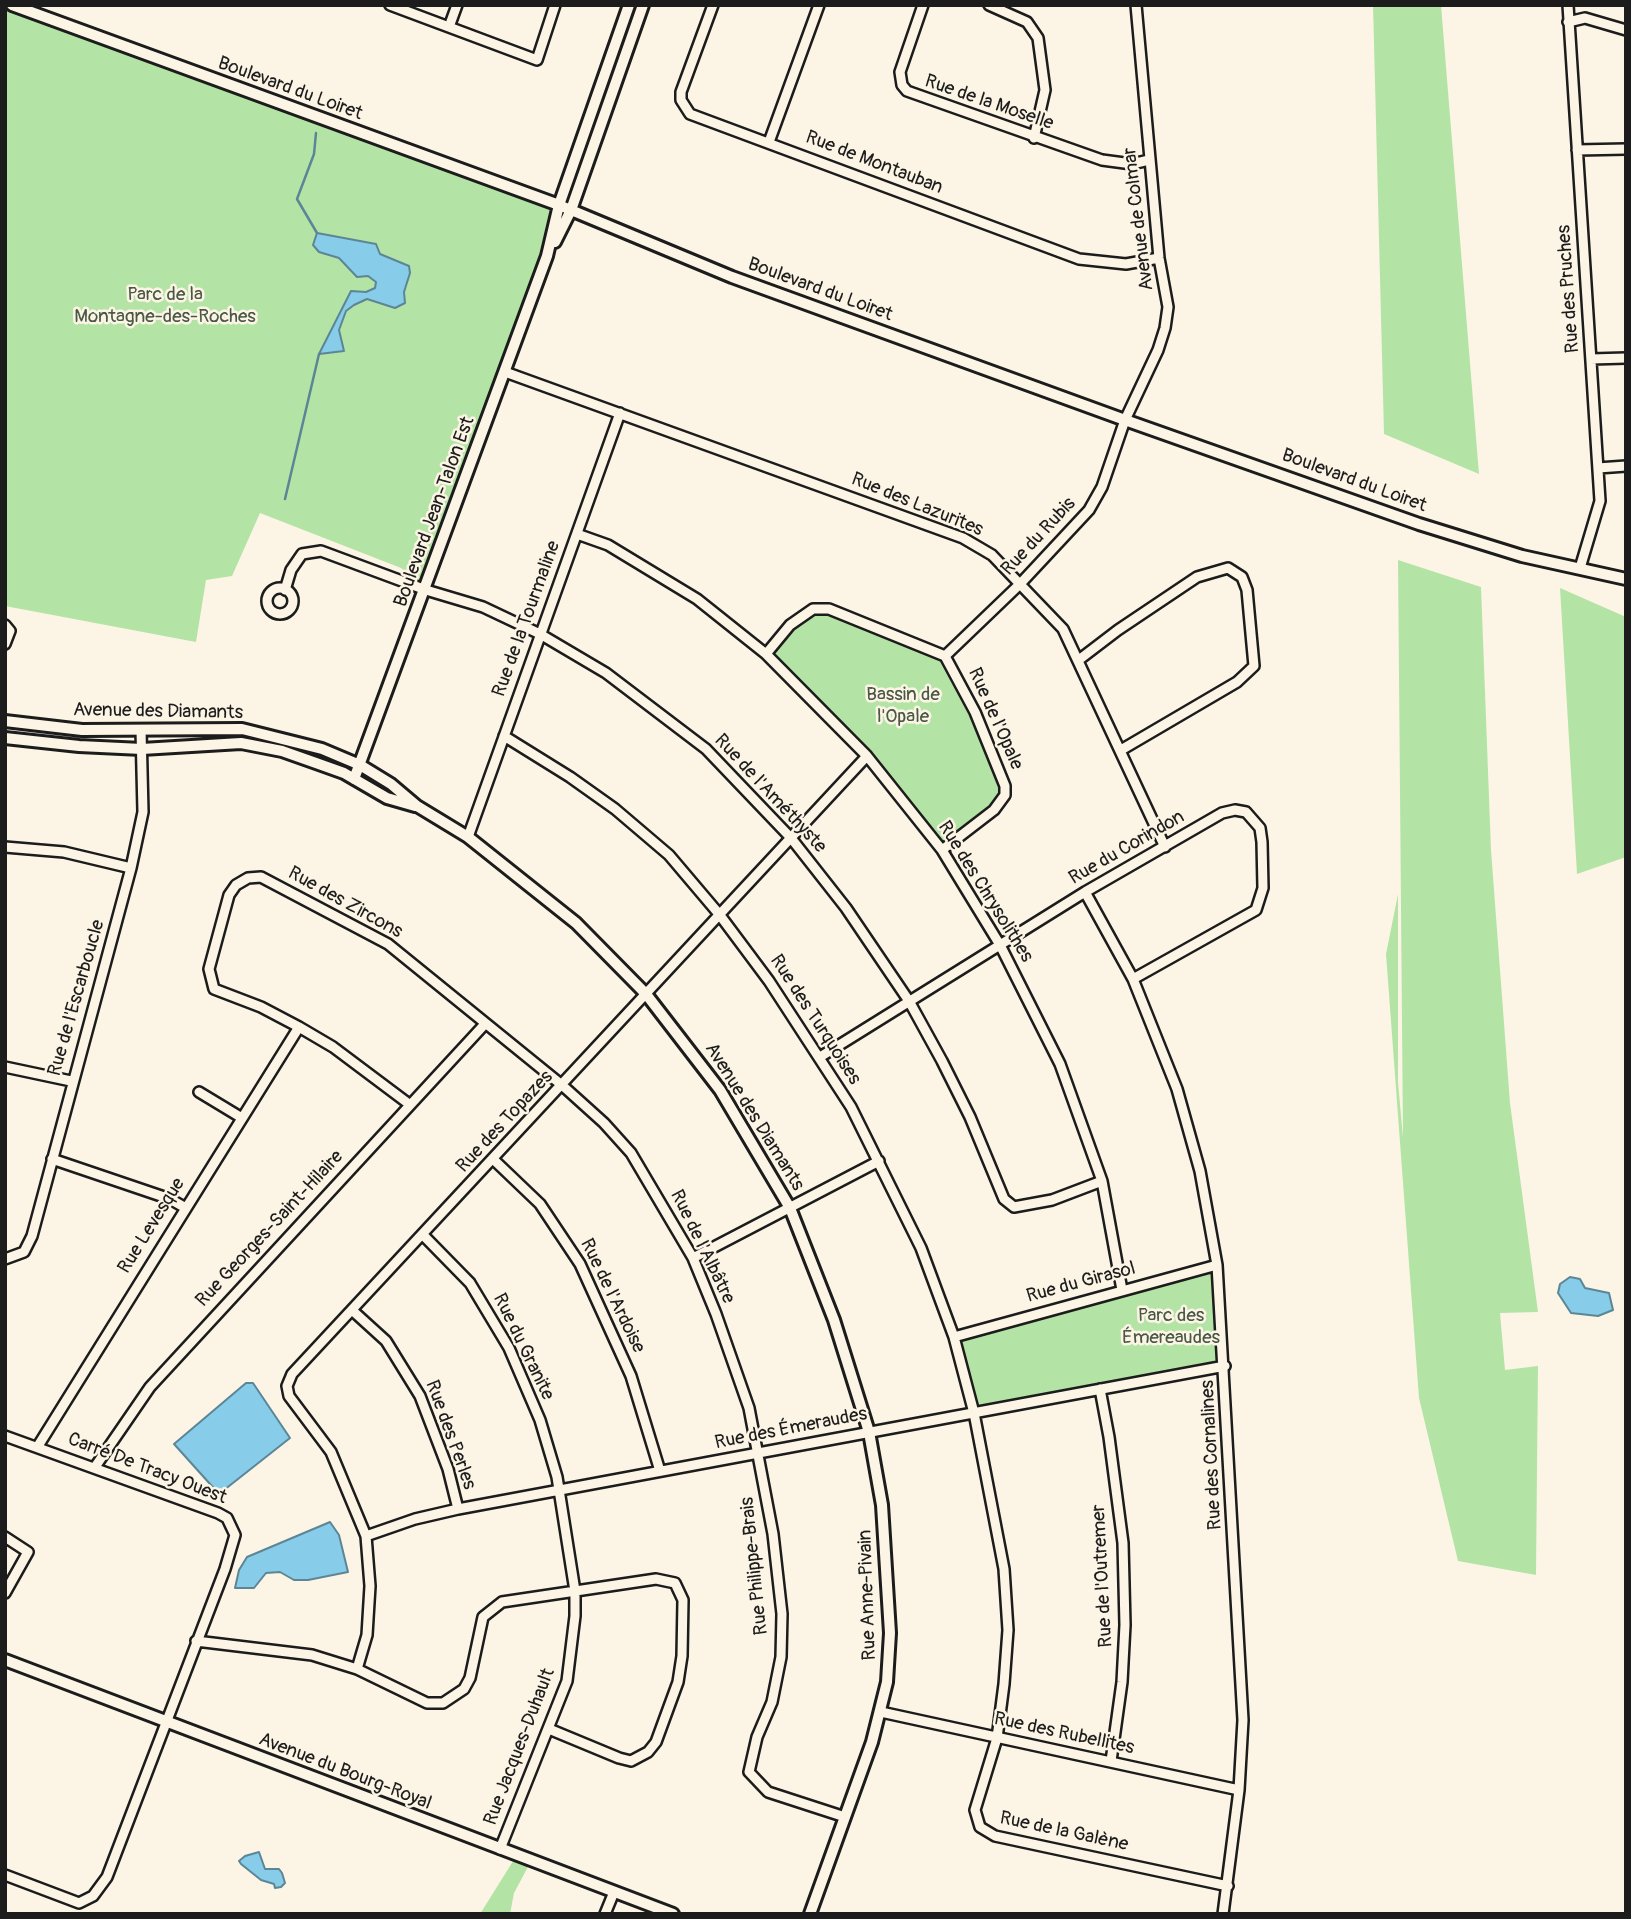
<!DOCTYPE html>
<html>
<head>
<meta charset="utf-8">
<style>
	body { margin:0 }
	#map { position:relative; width:1631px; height:1919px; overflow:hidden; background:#fcf5e5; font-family:Pangolin,sans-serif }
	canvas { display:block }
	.frame { position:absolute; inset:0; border:7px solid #1c1c1c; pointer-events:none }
</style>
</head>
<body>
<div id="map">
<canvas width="1631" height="1919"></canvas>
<div class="frame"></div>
</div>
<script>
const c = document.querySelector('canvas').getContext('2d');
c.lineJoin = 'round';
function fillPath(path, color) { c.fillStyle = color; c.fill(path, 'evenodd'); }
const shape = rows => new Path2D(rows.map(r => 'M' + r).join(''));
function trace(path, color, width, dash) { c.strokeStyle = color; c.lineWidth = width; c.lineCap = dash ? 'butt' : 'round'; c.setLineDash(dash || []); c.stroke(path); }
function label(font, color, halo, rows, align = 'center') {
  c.font = font + ' Pangolin,sans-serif'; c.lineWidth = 5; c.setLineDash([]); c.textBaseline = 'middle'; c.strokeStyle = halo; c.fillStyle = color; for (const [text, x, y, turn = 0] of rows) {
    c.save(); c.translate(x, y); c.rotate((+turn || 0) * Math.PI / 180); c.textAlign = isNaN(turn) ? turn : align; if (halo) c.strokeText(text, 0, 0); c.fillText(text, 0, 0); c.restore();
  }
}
fillPath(shape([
	[5,5,559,205,426,590,401,568,260,513,232,576,206,580,196,642,5,606],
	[1373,5,1441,5,1479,474,1384,434],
	[1398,560,1481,587,1491,850,1510,1103,1538,1312,1500,1313,1505,1370,1538,1366,1536,1575,1458,1561,1419,1398,1386,954,1398,894,1398,1082,1403,1138],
	[1560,588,1626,617,1626,857,1577,874],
	[813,609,829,609,945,656,1003,778,1001,802,942,850,867,756,766,654],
	[1217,1265,1225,1366,974,1413,954,1337],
	[515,1858,529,1865,514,1893,510,1914,480,1914]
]), '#b3e4a5');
const water = shape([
	[317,233,376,244,380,254,409,266,410,273,404,292,405,303,395,308,367,299,354,305,346,311,339,330,344,351,319,354,351,291,366,292,375,288,376,282,368,276,357,277,339,258,319,252,313,245,317,233],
	[1570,1277,1580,1279,1585,1288,1609,1293,1613,1310,1598,1316,1571,1313,1558,1293,1560,1284,1570,1277],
	[246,1383,253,1383,290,1438,219,1494,174,1444,246,1383],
	[330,1522,339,1535,348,1572,308,1580,294,1580,280,1572,266,1573,254,1588,235,1588,239,1570,247,1557,330,1522],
	[259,1852,265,1869,279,1869,282,1873,285,1883,281,1887,275,1888,274,1884,261,1880,241,1864,239,1861,245,1856,259,1852]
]);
fillPath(water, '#87cce8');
trace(water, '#5c8696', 2);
trace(shape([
	[316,133,314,154,297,199,317,233],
	[285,499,319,354]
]), '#5c8696', 2.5);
const minor = shape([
	[390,5,537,60,555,5],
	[713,5,681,92,681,100,690,114,1079,259,1126,264,1159,258],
	[923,5,900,72,902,85,907,91,1102,160,1132,164,1149,160],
	[989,5,1027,22,1038,38,1045,90,1034,138],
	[1568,5,1600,501,1580,568],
	[1568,22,1585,18,1626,30],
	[449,27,457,5],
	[769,142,819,5],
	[1577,150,1626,149],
	[1591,359,1626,358],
	[505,372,963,538,992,555,1063,629,1165,847],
	[1598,468,1626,466],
	[577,534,608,545,697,599,766,654,867,756,942,850,1000,945,1060,1064,1102,1181,1122,1290],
	'267 601a13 13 0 1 1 26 0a13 13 0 1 1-26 0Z',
	[285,590,291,570,302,554,321,551,426,590,483,607,540,634,606,673,706,749,791,838,846,908,909,1001,942,1061,970,1117,1004,1199,1014,1207,1052,1200,1102,1181],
	[5,625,10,631,5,644],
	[766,654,790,625,813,609,829,609,945,656,975,712,1005,786,1005,795,994,810,942,850],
	[945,656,1020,584,1089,510,1102,487,1125,420,1158,350,1165,328,1168,307,1159,258,1136,5],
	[1080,659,1118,630,1197,577,1228,568,1242,577,1247,590,1254,666,1237,682,1121,750],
	[504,736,570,777,615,809,669,855,719,914,769,981,851,1107,921,1248,954,1337,974,1413,1004,1569,1008,1630,1004,1684,997,1738,975,1810,980,1827,995,1836,1228,1886],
	[468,837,620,413],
	[5,847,64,852,131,868],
	[1085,892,1133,979,1177,1089,1200,1171,1217,1265,1243,1720,1239,1790,1223,1914],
	[820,1057,1085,892,1222,813,1235,810,1246,812,1260,828,1262,842,1263,888,1256,910,1133,979],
	[5,1067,71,1081],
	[199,1092,242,1118],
	[409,1104,333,1047,299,1027,261,1007,214,989,209,969,229,895,236,885,248,878,261,877,388,944,563,1086,604,1123,631,1153,693,1258,716,1314,749,1408,773,1534,782,1614,781,1657,772,1702,757,1737,749,1772,768,1792,845,1817],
	[52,1159,170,1199,184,1207],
	[494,1160,540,1204,580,1264,631,1376,660,1471],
	[423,1235,470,1283,509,1348,540,1420,557,1477,575,1591,575,1616,567,1681,500,1849],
	[693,1258,879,1161],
	[5,1259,24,1252,32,1236,131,868,143,812,141,730],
	[353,1311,386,1341,420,1396,448,1469,458,1509],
	[954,1337,1217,1265],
	[1100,1389,1109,1437,1123,1543,1125,1625,1122,1682,1111,1761],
	[5,1436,218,1513,227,1518,235,1535,225,1569,107,1877,93,1896,79,1903,5,1875],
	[38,1446,299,1027],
	[95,1467,150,1387,484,1025],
	[366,1536,415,1519,458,1509,1225,1366],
	[5,1537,28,1552,5,1593],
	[196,1641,312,1655,357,1669,427,1703,443,1703,464,1689,470,1678,483,1617,502,1602,656,1579,675,1583,683,1600,682,1656,678,1682,656,1742,648,1752,631,1761,619,1758,549,1729],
	[357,1669,367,1635,370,1586,366,1536,331,1452,289,1396,287,1386,292,1374,867,756],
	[881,1712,1239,1790],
	[605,1914,614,1892]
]);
const tertiary = shape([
	[12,5,559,205,732,277,1125,420,1419,524,1522,556,1626,579],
	[555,242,571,210,643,5],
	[5,721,82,730,242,729,322,749,360,765,391,784,417,806,468,837,576,923,646,994,720,1090,790,1208,834,1320,869,1432,882,1505,890,1633,887,1682,872,1742,810,1914],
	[5,738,79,746,142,749,241,743,282,751,316,763,344,773,387,798,415,806],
	[354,779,547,256,559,205,629,5],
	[5,1660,673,1914]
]);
trace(minor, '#1c1c1c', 14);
trace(tertiary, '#1c1c1c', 16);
trace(minor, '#fcf5e5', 9);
trace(tertiary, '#fcf5e5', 10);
label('19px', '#1c1c1c', '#fcf5e5', [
	["Boulevard du Loiret",290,89,20],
	["Rue de la Moselle",989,103,19],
	["Rue de Montauban",874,163,21],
	["Avenue de Colmar",1139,219,-97],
	["Rue des Pruches",1569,289,-94],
	["Boulevard du Loiret",820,290,20],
	["Boulevard du Loiret",1354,481,20],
	["Rue des Lazurites",917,505,22],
	["Boulevard Jean-Talon Est",435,512,-70],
	["Rue du Rubis",1039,537,-47],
	["Rue de la Tourmaline",527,619,-70],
	["Avenue des Diamants",158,712,1],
	["Rue de l'Opale",995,719,66],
	["Rue de l'Améthyste",770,794,47],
	["Rue du Corindon",1127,848,-30],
	["Rue des Chrysolithes",985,892,58],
	["Rue des Zircons",345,903,29],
	["Rue de l'Escarboucle",77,998,-74],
	["Rue des Turquoises",815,1020,57],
	["Avenue des Diamants",754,1117,58],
	["Rue des Topazes",505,1122,-47],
	["Rue Levesque",152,1226,-58],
	["Rue Georges-Saint-Hilaire",270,1229,-47],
	["Rue de l'Albâtre",702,1247,64],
	["Rue du Girasol",1081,1283,-15],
	["Rue de l'Ardoise",612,1296,64],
	["Rue du Granite",523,1347,64],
	["Rue des Émeraudes",791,1429,-11],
	["Rue des Perles",450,1435,70],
	["Rue des Cornalines",1212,1455,-93],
	["Carré De Tracy Ouest",147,1469,21],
	["Rue Philippe-Brais",755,1566,-96],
	["Rue de l'Outremer",1103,1576,-93],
	["Rue Anne-Pivain",868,1595,-92],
	["Rue des Rubellites",1064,1734,12],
	["Rue Jacques-Duhault",520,1747,-69],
	["Avenue du Bourg-Royal",345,1772,21],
	["Rue de la Galène",1064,1832,12]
]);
label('19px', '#495845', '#fcf5e5', [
	["Parc de la",165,295],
	["Montagne-des-Roches",165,317],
	["Bassin de",903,695],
	["l'Opale",903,717],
	["Parc des",1171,1316],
	["Émereaudes",1171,1338]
]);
</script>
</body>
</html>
